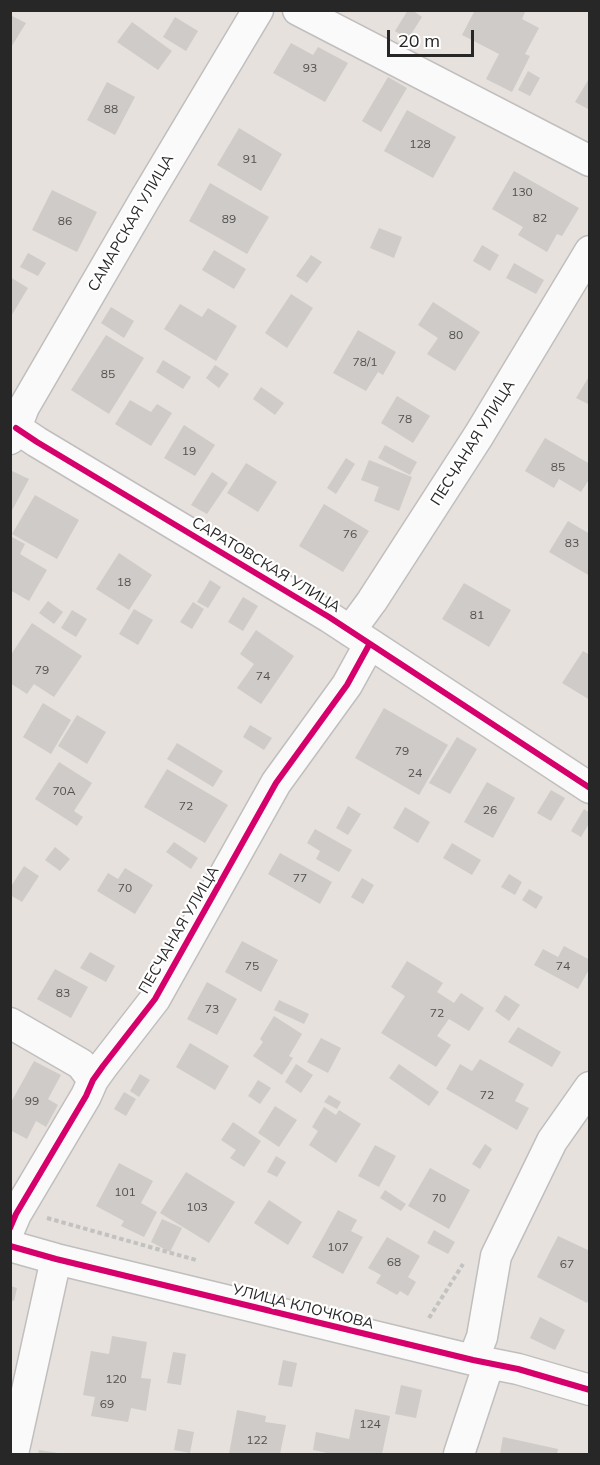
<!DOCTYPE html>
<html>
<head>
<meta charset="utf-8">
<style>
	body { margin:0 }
	#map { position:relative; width:600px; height:1465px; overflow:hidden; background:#e6e1dc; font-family:Mulish,sans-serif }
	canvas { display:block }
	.frame { position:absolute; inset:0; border:12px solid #272727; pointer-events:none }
	.scale { position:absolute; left:387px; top:30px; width:87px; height:27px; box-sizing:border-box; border:3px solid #272727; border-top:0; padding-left:8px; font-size:18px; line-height:21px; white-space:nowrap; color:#272727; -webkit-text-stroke:4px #fff; paint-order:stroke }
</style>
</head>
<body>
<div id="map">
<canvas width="600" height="1465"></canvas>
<div class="frame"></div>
<div class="scale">20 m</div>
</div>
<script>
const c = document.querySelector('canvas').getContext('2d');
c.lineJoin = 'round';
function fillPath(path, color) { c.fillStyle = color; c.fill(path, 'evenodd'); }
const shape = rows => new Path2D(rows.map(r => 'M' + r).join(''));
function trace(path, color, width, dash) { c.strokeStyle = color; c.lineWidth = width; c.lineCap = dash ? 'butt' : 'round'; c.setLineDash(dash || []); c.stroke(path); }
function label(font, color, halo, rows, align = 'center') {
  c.font = font + ' Mulish,sans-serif'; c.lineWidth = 4.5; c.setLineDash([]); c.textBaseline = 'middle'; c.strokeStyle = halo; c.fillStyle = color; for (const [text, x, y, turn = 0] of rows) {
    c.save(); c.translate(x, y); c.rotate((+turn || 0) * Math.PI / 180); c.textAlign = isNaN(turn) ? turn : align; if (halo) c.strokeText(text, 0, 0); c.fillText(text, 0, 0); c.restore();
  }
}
fillPath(shape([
	[408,10,412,10,422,17,408,39,395,31],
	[475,10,522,10,525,12,522,19,539,28,525,54,530,56,512,92,486,79,499,54,462,35],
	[10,15,26,23,10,49],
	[175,17,198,31,186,51,163,37],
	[132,22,172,51,158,70,117,42],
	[291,43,313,55,318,47,348,63,325,102,273,73],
	[528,71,540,78,530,96,518,90],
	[388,77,407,88,381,132,362,121],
	[590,77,590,106,588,109,575,102],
	[107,82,135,97,115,135,87,120],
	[407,110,456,137,433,178,384,151],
	[239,128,282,154,261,191,217,165],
	[514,171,579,208,562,236,557,234,547,252,518,235,523,227,492,209],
	[210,183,269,217,247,254,189,221],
	[52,190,97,212,77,252,32,230],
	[379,228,402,237,394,258,370,248],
	[482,245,499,255,490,271,473,261],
	[214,250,246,269,234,289,202,270],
	[28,253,46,263,38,276,20,267],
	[311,255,322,262,307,283,296,276],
	[514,263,544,280,536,294,506,278],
	[10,277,28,288,10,318],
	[291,294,313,308,287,348,265,333],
	[433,302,480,332,455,371,427,354,438,338,418,325],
	[180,304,202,317,208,308,237,326,216,361,164,329],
	[111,307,134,321,124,338,101,323],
	[358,330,396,352,383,375,378,372,366,391,333,373],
	[106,335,144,358,109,414,71,390],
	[163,360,191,377,183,389,156,372],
	[215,365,229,374,219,388,206,378],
	[590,375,590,405,576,398],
	[261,387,284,403,275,415,253,399],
	[397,396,430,416,413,443,381,423],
	[130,400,151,412,157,404,172,413,151,446,115,424],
	[184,425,215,445,195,476,164,458],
	[545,438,590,464,590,478,581,492,559,479,554,488,525,471],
	[385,445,417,462,410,475,378,458],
	[346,458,355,464,336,494,327,488],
	[369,460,412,477,399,511,374,501,379,487,361,480],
	[246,463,277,482,258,512,227,493],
	[10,470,29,479,10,514],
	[212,472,228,483,207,514,191,505],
	[35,495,79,520,57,559,12,534],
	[324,504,369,531,343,572,299,546],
	[568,521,590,534,590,576,549,552],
	[10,536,25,544,20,554,47,570,29,601,10,590],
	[119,553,152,575,129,610,96,589],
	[210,580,221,587,208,608,197,602],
	[464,583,511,610,489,647,442,619],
	[243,597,258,606,243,631,228,622],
	[48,601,63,612,54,624,39,613],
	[193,602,204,609,192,629,180,622],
	[134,609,153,620,138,645,119,634],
	[72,610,87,619,76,637,61,628],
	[32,623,82,656,54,697,34,684,27,694,10,683,10,656],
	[256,630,294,656,261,704,237,688,254,664,240,654],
	[583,651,590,655,590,700,562,683],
	[43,703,71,720,51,754,23,737],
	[384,708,448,745,419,795,355,758],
	[77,715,106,732,87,764,58,746],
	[250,725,272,738,264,750,243,737],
	[457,737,477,749,450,794,429,783],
	[177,743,223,771,213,787,167,759],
	[59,762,92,783,74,811,83,817,77,826,35,799],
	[167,769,228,805,205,843,144,807],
	[487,782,515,798,493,838,464,822],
	[551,790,565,798,551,821,537,813],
	[348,806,361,814,348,835,336,828],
	[405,807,430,822,418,843,393,828],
	[584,809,590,813,590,822,581,837,571,831],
	[315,829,352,850,339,872,316,859,320,851,307,843],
	[174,842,198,858,191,869,166,852],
	[452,843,481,860,472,875,443,858],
	[55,847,70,859,60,871,45,860],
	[280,853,332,882,320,904,268,874],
	[24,866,39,876,22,902,10,895,10,888],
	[125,868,153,885,135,914,97,891,108,873,118,879],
	[509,874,522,882,515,895,501,887],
	[362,878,374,885,363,904,351,897],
	[529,889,543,897,536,909,522,900],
	[242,941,278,960,261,992,225,972],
	[564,946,590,960,590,968,578,989,534,965,543,949,558,957],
	[90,952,115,966,106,982,80,968],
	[407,961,443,983,437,992,454,1003,461,993,484,1008,469,1031,449,1019,437,1036,451,1045,436,1067,381,1033,405,996,391,987],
	[55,969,88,987,71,1018,37,999],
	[207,982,237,999,217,1035,187,1019],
	[505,995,520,1005,509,1021,495,1011],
	[279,1000,309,1014,304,1024,274,1010],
	[274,1016,302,1034,289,1056,293,1058,282,1075,253,1056,263,1042,260,1039],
	[518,1027,561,1052,552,1067,508,1042],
	[321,1038,341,1048,328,1073,307,1062],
	[190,1043,229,1066,215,1090,176,1067],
	[480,1059,524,1084,515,1101,529,1108,517,1130,446,1089,460,1064,472,1071],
	[34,1061,61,1075,48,1099,58,1105,46,1127,36,1121,27,1139,10,1130,10,1104],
	[296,1064,313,1075,301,1093,285,1082],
	[399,1064,439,1092,429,1106,389,1078],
	[140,1074,150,1080,139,1097,130,1091],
	[258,1080,271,1088,260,1104,248,1096],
	[124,1092,136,1099,126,1116,114,1109],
	[329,1095,341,1102,337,1109,324,1102],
	[275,1106,297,1120,279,1147,258,1133],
	[324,1107,336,1115,339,1110,361,1124,336,1163,309,1145,318,1131,312,1127],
	[233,1122,261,1141,244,1167,230,1158,236,1150,221,1140],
	[485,1144,492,1149,480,1169,472,1164],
	[375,1145,396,1156,379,1187,358,1176],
	[276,1156,286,1162,277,1177,267,1172],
	[119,1163,153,1181,141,1203,157,1212,144,1237,121,1226,124,1221,96,1206],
	[430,1168,470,1190,449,1229,408,1206],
	[186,1172,235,1202,209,1243,160,1213],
	[385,1190,406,1204,401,1211,380,1198],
	[269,1200,302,1222,288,1245,254,1223],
	[338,1210,357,1220,351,1231,363,1237,343,1274,312,1257],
	[162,1219,182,1228,170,1252,151,1242],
	[434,1230,455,1242,448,1254,427,1243],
	[558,1236,590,1251,590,1297,587,1303,537,1277],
	[387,1237,420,1256,408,1277,416,1282,408,1296,400,1291,397,1295,376,1283,381,1275,368,1268],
	[10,1286,17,1288,14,1301,10,1300],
	[540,1317,565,1330,555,1350,530,1338],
	[112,1336,147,1342,141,1378,151,1379,146,1411,131,1408,128,1422,91,1416,95,1397,83,1395,91,1351,109,1354],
	[173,1352,186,1354,181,1385,167,1383],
	[283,1360,297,1363,292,1387,278,1385],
	[401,1385,422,1390,416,1418,395,1414],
	[355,1409,390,1416,382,1454,332,1454,313,1450,316,1432,349,1439],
	[237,1410,266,1416,265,1422,286,1425,280,1454,229,1454],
	[178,1429,194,1432,190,1453,174,1450],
	[503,1437,558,1449,557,1454,500,1454],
	[39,1450,58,1453,58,1454,38,1454]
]), '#cecbc8');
const minor = shape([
	[298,10,590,161],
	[16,428,37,442,329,617,590,788],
	[10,439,16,428,24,407,145,199,258,10],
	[350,631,372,601,479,435,590,251],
	[10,1023,81,1064,93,1080],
	[10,1228,16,1214,86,1096,93,1080,103,1066,155,999,276,783,347,685,369,645],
	[10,1246,56,1259,473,1360,518,1369,590,1390],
	[473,1360,482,1337,496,1256,552,1141,590,1087],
	[13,1454,56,1259],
	[459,1454,489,1363]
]);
trace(minor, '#c0bebe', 33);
trace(shape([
	[47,1218,196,1260],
	[429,1318,463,1264]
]), '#c2c2c1', 4, [4.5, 3]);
trace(minor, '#fbfafa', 30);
trace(shape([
	[16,428,37,442,329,617,590,788],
	[10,1228,16,1214,86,1096,93,1080,103,1066,155,999,276,783,347,685,369,645],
	[10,1246,56,1259,473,1360,518,1369,590,1390]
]), '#d6006c', 6);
label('12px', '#525150', null, [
	["93",310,68],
	["88",111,109],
	["128",420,144],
	["91",250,159],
	["130",522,192],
	["82",540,218],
	["89",229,219],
	["86",65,221],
	["80",456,335],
	["78/1",365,362],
	["85",108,374],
	["78",405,419],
	["19",189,451],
	["85",558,467],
	["76",350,534],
	["83",572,543],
	["18",124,582],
	["81",477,615],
	["79",42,670],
	["74",263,676],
	["79",402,751],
	["24",415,773],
	["70А",64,791],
	["72",186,806],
	["26",490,810],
	["77",300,878],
	["70",125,888],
	["75",252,966],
	["74",563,966],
	["83",63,993],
	["73",212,1009],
	["72",437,1013],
	["72",487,1095],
	["99",32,1101],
	["101",125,1192],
	["70",439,1198],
	["103",197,1207],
	["107",338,1247],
	["68",394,1262],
	["67",567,1264],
	["120",116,1379],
	["69",107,1404],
	["124",370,1424],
	["122",257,1440]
]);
label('15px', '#272727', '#fff', [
	["САМАРСКАЯ УЛИЦА",131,223,-60],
	["ПЕСЧАНАЯ УЛИЦА",473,443,-58],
	["САРАТОВСКАЯ УЛИЦА",266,565,31],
	["ПЕСЧАНАЯ УЛИЦА",179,930,-60],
	["УЛИЦА КЛОЧКОВА",303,1307,14]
]);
</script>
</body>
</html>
